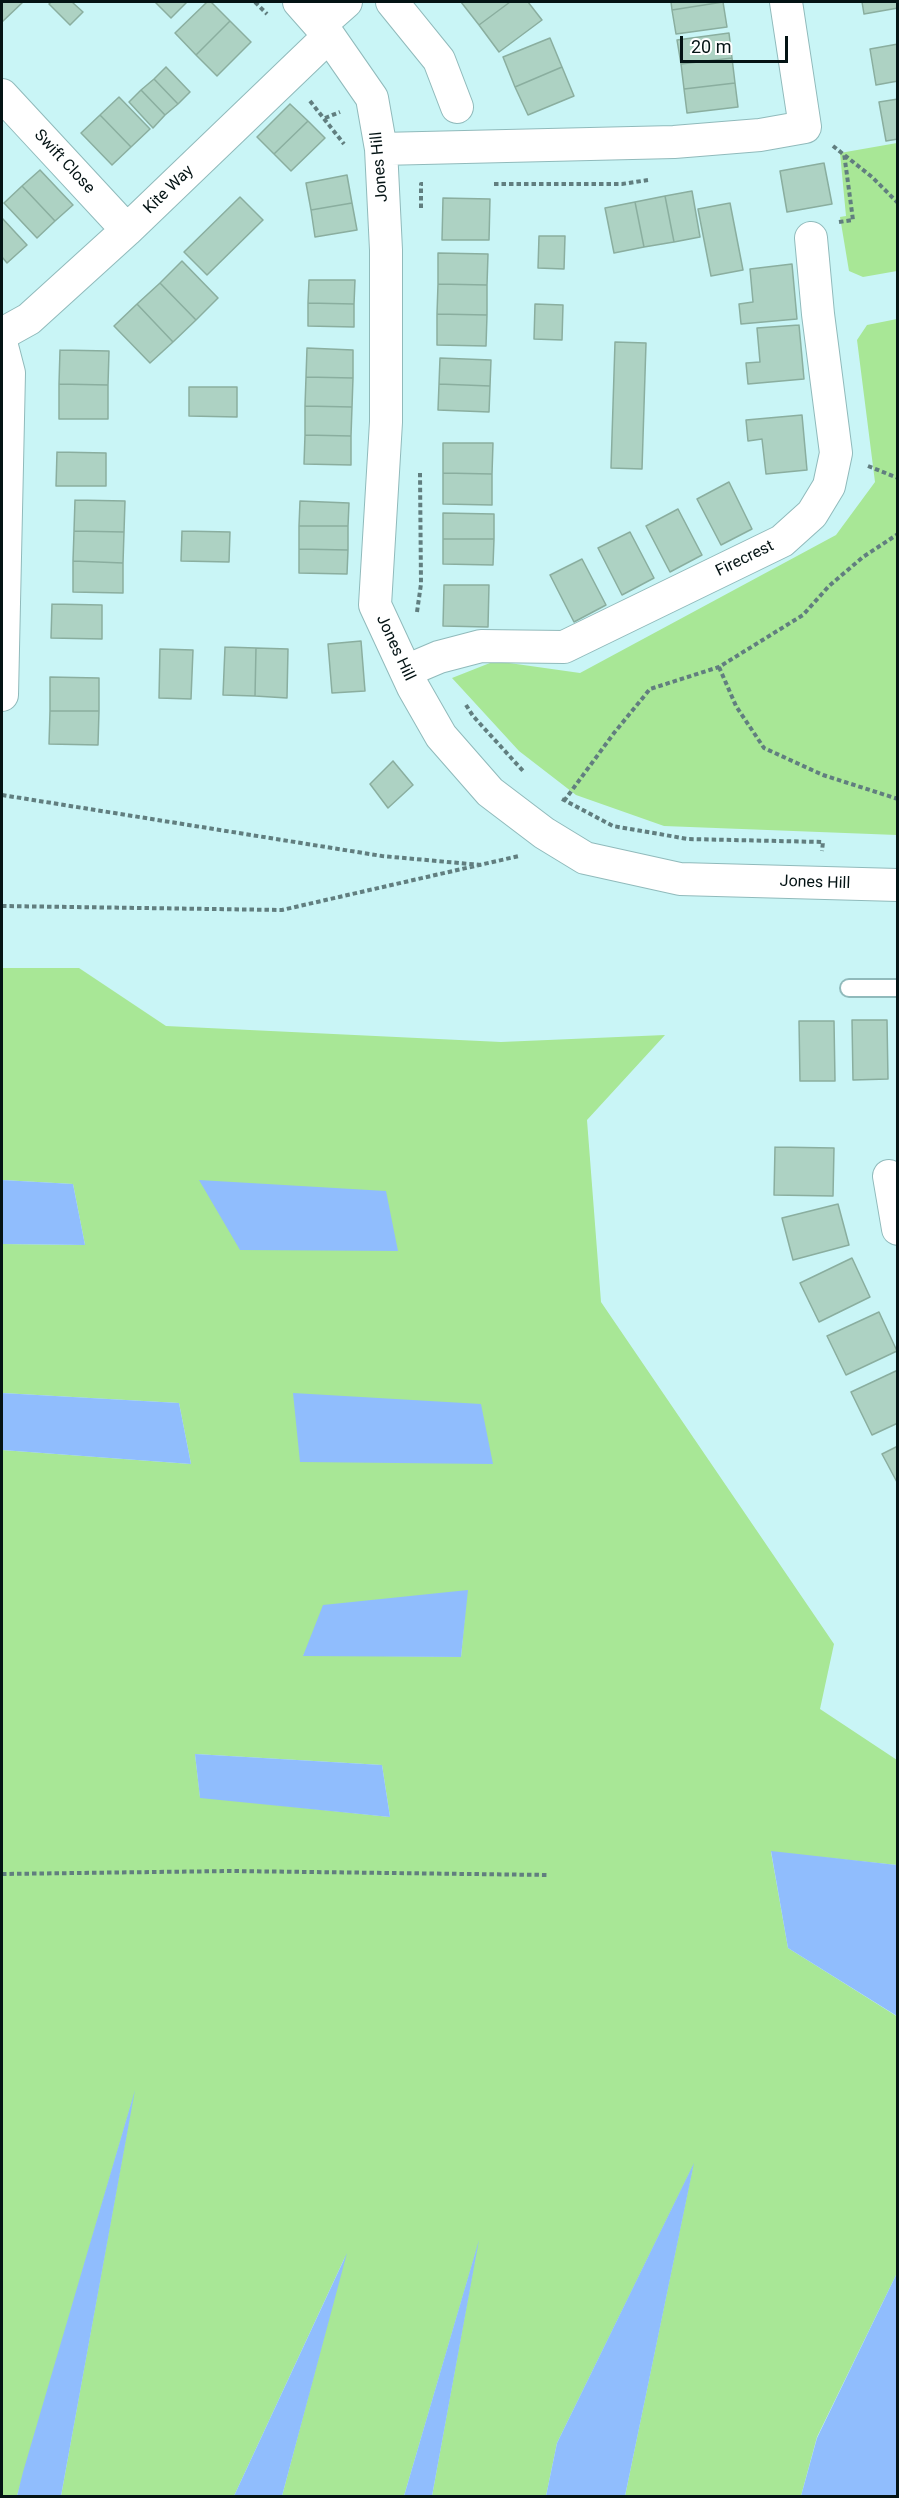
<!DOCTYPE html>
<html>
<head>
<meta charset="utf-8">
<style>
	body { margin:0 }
	#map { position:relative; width:899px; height:2498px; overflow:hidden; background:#c9f5f6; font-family:Roboto,sans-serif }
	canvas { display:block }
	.frame { position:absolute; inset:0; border:3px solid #041314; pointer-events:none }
	.scale { position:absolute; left:680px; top:36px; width:108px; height:27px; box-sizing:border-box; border:3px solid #041314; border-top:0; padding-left:8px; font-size:18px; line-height:21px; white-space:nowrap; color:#041314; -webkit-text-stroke:4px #fff; paint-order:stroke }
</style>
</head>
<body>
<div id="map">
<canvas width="899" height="2498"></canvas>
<div class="frame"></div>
<div class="scale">20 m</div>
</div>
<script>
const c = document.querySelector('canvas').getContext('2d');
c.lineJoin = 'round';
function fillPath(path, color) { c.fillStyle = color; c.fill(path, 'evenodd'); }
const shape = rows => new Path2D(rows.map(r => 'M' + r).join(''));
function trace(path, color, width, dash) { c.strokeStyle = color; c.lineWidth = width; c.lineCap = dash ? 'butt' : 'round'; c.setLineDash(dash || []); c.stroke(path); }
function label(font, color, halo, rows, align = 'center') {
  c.font = font + ' Roboto,sans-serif'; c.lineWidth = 6; c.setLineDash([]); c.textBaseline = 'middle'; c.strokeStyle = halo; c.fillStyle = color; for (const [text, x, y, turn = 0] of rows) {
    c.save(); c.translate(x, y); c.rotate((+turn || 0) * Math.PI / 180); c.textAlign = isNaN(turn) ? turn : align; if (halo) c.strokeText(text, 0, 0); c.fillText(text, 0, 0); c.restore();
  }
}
fillPath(shape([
	[897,143,897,271,863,277,849,271,840,217,846,216,840,153],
	[897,319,897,835,664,826,576,795,519,751,452,678,495,661,580,673,836,535,875,482,857,340,867,325],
	[2,968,79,968,166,1026,501,1042,665,1035,587,1120,601,1302,834,1644,820,1709,897,1760,897,1865,771,1852,788,1948,898,2017,897,2273,817,2437,801,2496,625,2496,693,2166,557,2443,546,2496,432,2496,477,2248,404,2496,282,2496,345,2257,234,2496,61,2496,133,2098,17,2496,2,2496,2,1450,191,1464,179,1403,2,1393,2,1244,85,1245,73,1184,2,1180],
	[467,1591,461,1657,303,1655],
	[195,1754,382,1765,390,1817,200,1797]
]), '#a8e796');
fillPath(shape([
	[2,1180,73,1184,85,1245,2,1244],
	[199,1180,386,1191,398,1251,240,1250],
	[2,1393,179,1403,191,1464,2,1450],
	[293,1393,481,1404,493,1464,300,1462],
	[468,1590,461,1657,303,1656,323,1605],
	[195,1754,382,1765,390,1817,200,1798],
	[771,1851,897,1865,897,2016,788,1948],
	[135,2090,61,2496,17,2496,23,2472],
	[694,2163,625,2496,546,2496,557,2443],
	[479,2240,432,2496,404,2496],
	[347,2253,282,2496,234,2496],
	[897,2273,897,2496,801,2496,817,2438]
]), '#90bdfd');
const building = shape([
	[2,2,23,2,2,22,2,2],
	[51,2,72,2,83,12,70,25,49,4,51,2],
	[155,2,187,2,171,18,155,2],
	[207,2,211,2,230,21,196,55,175,33,207,2],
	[461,2,510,2,479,25,461,2],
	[510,2,528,2,542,20,499,52,479,25,510,2],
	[671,2,723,2,672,10,671,2],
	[723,2,727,27,676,34,672,10,723,2],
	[862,2,898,2,898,8,864,14,862,2],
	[230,21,251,42,217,76,196,55,230,21],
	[729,33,732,58,681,64,677,40,729,33],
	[550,38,562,67,515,87,503,57,550,38],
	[898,44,898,81,876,85,870,49,898,44],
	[732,58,735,83,684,89,681,64,732,58],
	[166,67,190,92,178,104,154,79,166,67],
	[562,67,574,96,528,115,515,87,562,67],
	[154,79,178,104,165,115,141,90,154,79],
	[735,83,738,107,687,113,684,89,735,83],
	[141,90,165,115,153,128,129,102,141,90],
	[119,97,150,129,131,147,100,115,119,97],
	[898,99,898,139,886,141,879,102,898,99],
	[290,104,308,121,274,154,257,137,290,104],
	[100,115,131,147,112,165,81,133,100,115],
	[308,121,325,138,291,171,274,154,308,121],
	[824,163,832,204,787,212,780,171,824,163],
	[40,170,73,205,55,221,22,186,40,170],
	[347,175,352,203,311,210,306,183,347,175],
	[22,186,55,221,37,238,4,203,22,186],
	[692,191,700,237,674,242,665,196,692,191],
	[665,196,674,242,644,247,635,202,665,196],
	[240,197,263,220,207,275,184,252,240,197],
	[443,198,490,199,489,240,442,240,443,198],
	[635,202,644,247,614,253,605,208,635,202],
	[352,203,357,230,315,237,311,210,352,203],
	[730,203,743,270,711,276,698,209,730,203],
	[2,218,27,245,7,263,2,257,2,218],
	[539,236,565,236,564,269,538,268,539,236],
	[438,253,488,254,487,285,438,284,438,253],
	[182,261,218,298,196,320,160,283,182,261],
	[792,264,797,319,741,324,739,304,753,302,750,269,792,264],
	[309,280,355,280,354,304,308,303,309,280],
	[160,283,196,320,173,342,137,304,160,283],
	[438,284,487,285,487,315,437,314,438,284],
	[308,303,354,304,354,327,308,326,308,303],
	[137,304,173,342,150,363,114,326,137,304],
	[535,304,563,305,562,340,534,339,535,304],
	[437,314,487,315,486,346,437,345,437,314],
	[799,325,804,379,748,384,746,363,760,362,757,328,799,325],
	[615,342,646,343,642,469,611,468,615,342],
	[307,348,353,350,353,378,306,377,307,348],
	[60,350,109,351,108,385,59,384,60,350],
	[440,358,491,360,490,386,439,384,440,358],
	[306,377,353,378,352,407,305,406,306,377],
	[59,384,108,385,108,419,59,419,59,384],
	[439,384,490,386,489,412,438,410,439,384],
	[189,387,237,387,237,417,189,416,189,387],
	[305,406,352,407,351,436,305,435,305,406],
	[802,415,807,470,766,474,762,439,748,441,746,420,802,415],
	[305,435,351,436,351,465,304,464,305,435],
	[443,443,493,443,492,474,443,473,443,443],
	[57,452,106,453,106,486,56,486,57,452],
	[443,473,492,474,492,505,443,504,443,473],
	[729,482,752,529,721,545,697,499,729,482],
	[75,500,125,501,124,532,74,531,75,500],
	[300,501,349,503,348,526,299,526,300,501],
	[678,509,702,555,670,572,646,526,678,509],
	[443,513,494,514,494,539,443,539,443,513],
	[299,526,348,526,348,550,299,549,299,526],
	[74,531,124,532,123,563,73,561,74,531],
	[182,531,230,532,229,562,181,561,182,531],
	[630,532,654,578,622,595,598,548,630,532],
	[443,539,494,539,493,565,443,564,443,539],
	[299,549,348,550,347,574,299,573,299,549],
	[582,559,606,605,574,622,550,575,582,559],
	[73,561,123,563,123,593,73,592,73,561],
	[444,585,489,585,488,627,443,626,444,585],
	[52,604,102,605,102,639,51,638,52,604],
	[361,641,365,691,332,693,328,644,361,641],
	[225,647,256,648,255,696,223,695,225,647],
	[256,648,288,649,287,698,255,696,256,648],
	[160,649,193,650,191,699,159,698,160,649],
	[50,677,99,678,99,711,50,711,50,677],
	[50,711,99,711,98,745,49,744,50,711],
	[393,761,413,785,388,808,370,784,393,761],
	[852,1020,887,1020,888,1079,853,1080,852,1020],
	[799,1021,834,1021,835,1081,800,1081,799,1021],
	[775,1147,834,1148,833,1196,774,1195,775,1147],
	[838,1204,849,1245,793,1260,782,1218,838,1204],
	[852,1258,870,1297,819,1322,800,1283,852,1258],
	[879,1312,897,1351,846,1375,827,1336,879,1312],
	[898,1370,898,1423,872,1435,851,1392,898,1370],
	[898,1446,898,1484,882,1454,898,1446]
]);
fillPath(building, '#add2c3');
trace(building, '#8aae9f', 1.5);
const service = shape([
	[849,988,898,988]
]);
const minor = shape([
	[299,2,329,36,372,98,381,149,386,250,386,422,375,605,413,687,441,736,490,792,544,833,585,858,680,879,898,885],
	[392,2,439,60,457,107],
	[320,25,346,2],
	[2,95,127,230],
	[381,149,674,142,760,135,805,127,786,2],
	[2,334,29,319,127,230,329,36],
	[2,346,9,373,2,695],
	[406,671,439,657,481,646,564,647,782,541,812,514,829,486,836,453,818,314,811,238],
	[889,1176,898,1229]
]);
trace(service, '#90babb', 20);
trace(minor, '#90babb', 34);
trace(shape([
	[255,2,267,14],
	[310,101,344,144],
	[325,118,340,112],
	[833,146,872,177,898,203],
	[494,184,622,184,648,180],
	[421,208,421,184,423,184],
	[839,222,853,220,844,153],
	[868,466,898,478],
	[417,612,421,584,420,473],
	[719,667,736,706,764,748,823,775,898,799],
	[466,705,473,716,524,772],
	[2,795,382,856,481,865],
	[562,799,613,826,688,839,823,842,822,851],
	[564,801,614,733,650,689,719,667,803,615,829,586,863,557,898,534],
	[2,906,282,910,519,856],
	[2,1874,230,1871,549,1875]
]), '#617e7f', 4, [4.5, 3]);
trace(service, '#fff', 16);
trace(minor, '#fff', 32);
label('16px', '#041314', '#fff', [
	["Swift Close",64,162,47],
	["Jones Hill",380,167,-95],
	["Kite Way",169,190,-44],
	["Firecrest",745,559,-26],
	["Jones Hill",395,648,65],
	["Jones Hill",815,883,2]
]);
</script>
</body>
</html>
